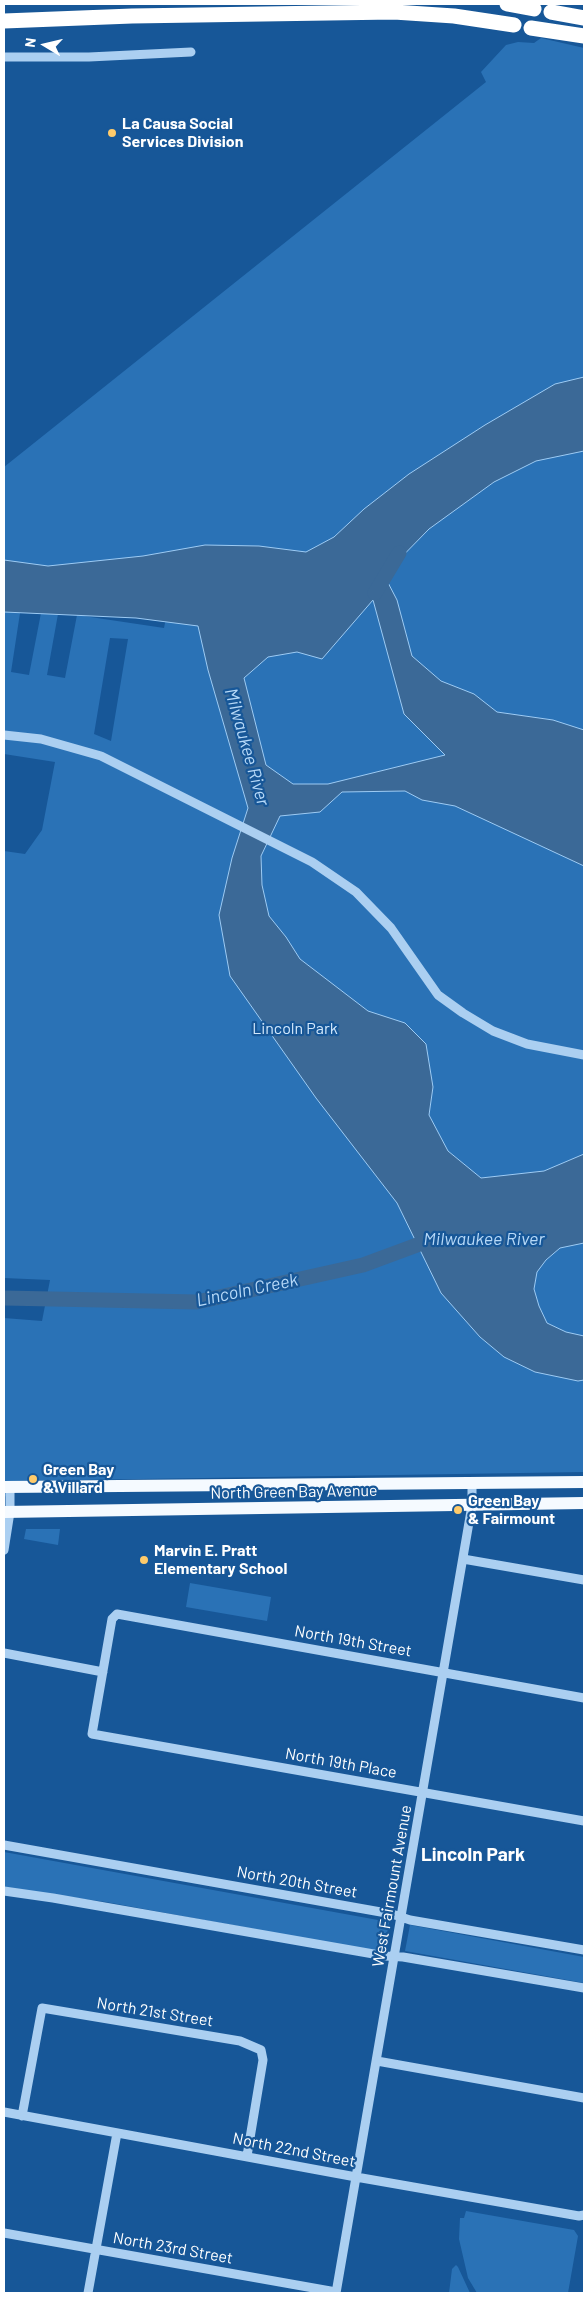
<!DOCTYPE html>
<html>
<head>
<meta charset="utf-8">
<style>
	body { margin:0 }
	#map { position:relative; width:588px; height:2297px; overflow:hidden; background:#175798; font-family:Barlow,sans-serif }
	canvas { display:block }
	.frame { position:absolute; inset:0; border:5px solid #fff; pointer-events:none }
	.north { position:absolute; left:20px; top:20px; width:50px; height:50px; -webkit-text-stroke:4px #175798; paint-order:stroke; rotate:279deg; font-size:14px; font-weight:700; line-height:20px; text-align:center; color:#fff }
	.north::after { content:''; display:block; margin:auto; width:18px; height:22px; background:#fff; clip-path:polygon(50% 0,100% 100%,50% 72%,0 100%) }
</style>
</head>
<body>
<div id="map">
<canvas width="588" height="2297"></canvas>
<div class="frame"></div>
<div class="north">N</div>
</div>
<script>
const c = document.querySelector('canvas').getContext('2d');
c.lineJoin = 'round';
function fillPath(path, color) { c.fillStyle = color; c.fill(path, 'evenodd'); }
const shape = rows => new Path2D(rows.map(r => 'M' + r).join(''));
function trace(path, color, width, dash) { c.strokeStyle = color; c.lineWidth = width; c.lineCap = dash ? 'butt' : 'round'; c.setLineDash(dash || []); c.stroke(path); }
function label(font, color, halo, rows, align = 'center') {
  c.font = font + ' Barlow,sans-serif'; c.lineWidth = 4.5; c.setLineDash([]); c.textBaseline = 'middle'; c.strokeStyle = halo; c.fillStyle = color; for (const [text, x, y, turn = 0] of rows) {
    c.save(); c.translate(x, y); c.rotate((+turn || 0) * Math.PI / 180); c.textAlign = isNaN(turn) ? turn : align; if (halo) c.strokeText(text, 0, 0); c.fillText(text, 0, 0); c.restore();
  }
}
fillPath(shape([
	[541,38,584,48,584,1472,14,1481,4,1499,4,1318,42,1321,50,1280,4,1278,4,851,25,854,42,830,55,762,4,754,4,611,20,613,11,672,29,675,41,613,58,614,47,675,65,678,77,615,164,628,166,618,4,592,4,467,486,82,481,72,506,45,518,42,534,43],
	[110,638,128,639,111,741,94,734],
	[26,1529,60,1529,58,1545,24,1539],
	[190,1583,271,1597,267,1621,186,1607],
	[4,1852,389,1922,384,1953,106,1902,4,1888],
	[410,1925,584,1957,584,1983,405,1951],
	[466,2211,574,2230,578,2236,568,2293,477,2293,468,2278,459,2239,460,2218,464,2218],
	[456,2265,458,2267,470,2293,449,2293,452,2269]
]), '#2a72b6');
const water = shape([
	[584,377,584,451,536,461,494,482,429,529,384,575,397,600,412,656,441,681,474,694,497,712,553,720,584,730,584,866,455,806,422,800,405,791,342,792,320,812,280,816,261,856,262,885,269,916,286,937,300,959,368,1011,405,1023,426,1044,433,1087,429,1115,448,1151,481,1178,544,1171,584,1154,584,1243,560,1248,546,1260,537,1272,534,1289,539,1306,547,1323,566,1332,584,1336,584,1380,578,1381,535,1372,504,1357,480,1337,441,1293,397,1203,316,1098,230,976,219,915,232,858,248,808,208,670,198,626,136,618,4,612,4,560,48,566,143,556,205,545,259,546,306,552,334,537,364,509,409,474,485,425,555,384,584,377],
	[373,600,404,714,445,755,328,784,293,784,266,765,244,678,268,657,297,652,322,659,373,600]
]);
fillPath(water, '#3b6997');
trace(water, '#9dcbf4', 1);
trace(shape([
	[375,593,399,553],
	[4,1298,197,1302,363,1265,436,1238]
]), '#3b6997', 15);
trace(shape([
	[4,57,89,57,191,52],
	[4,735,41,739,101,756,312,862,356,892,391,928,438,995,463,1013,493,1031,527,1044,584,1055],
	[4,1550,10,1512,10,1486],
	[463,1559,584,1580],
	[4,1653,103,1672],
	[584,1698,117,1614,112,1619,92,1734,584,1821],
	[4,1845,392,1914,410,1920,584,1950],
	[4,1891,53,1898,385,1956,403,1957,584,1988],
	[377,2061,584,2098],
	[4,2112,356,2177,579,2216,584,2215],
	[22,2116,42,2008,240,2041,261,2050,263,2060,247,2156],
	[4,2233,336,2292],
	[88,2293,117,2133],
	[336,2293,472,1505,472,1484]
]), '#abcff1', 9);
trace(shape([
	[4,1487,584,1482],
	[4,1512,584,1503]
]), '#f5faff', 12);
trace(shape([
	[507,4,534,9],
	[551,12,584,18],
	[4,21,132,16,394,12,454,16,514,25],
	[531,28,584,36]
]), '#fff', 15);
for (const [x, y, r, color] of [
	[112,133,5,"#ffcb6b"],
	[33,1479,5,"#ffcb6b"],
	[458,1510,5,"#ffcb6b"],
	[144,1560,5,"#ffcb6b"]
]) { const dot = new Path2D(); dot.arc(x, y, r, 0, 2 * Math.PI); c.fillStyle = color; c.fill(dot); trace(dot, '#175798', 2); }
label('bold 16px', '#fff', '#175798', [
	["La Causa Social",122,124],
	["Services Division",122,142],
	["Green Bay",43,1470],
	["& Villard",43,1488],
	["Green Bay",468,1501],
	["& Fairmount",468,1519],
	["Marvin E. Pratt",154,1551],
	["Elementary School",154,1569]
], 'left');
label('16px', '#d2e8fc', '#175798', [
	["Lincoln Park",295,1029]
]);
label('16px', '#fff', '#175798', [
	["North Green Bay Avenue",294,1492,-1],
	["North 19th Street",353,1641,10],
	["North 19th Place",341,1763,10],
	["North 20th Street",297,1882,10],
	["West Fairmount Avenue",392,1886,-80],
	["North 21st Street",155,2012,9],
	["North 22nd Street",294,2150,11],
	["North 23rd Street",173,2248,10]
]);
label('italic 18px', '#b7d9f8', '#175798', [
	["Milwaukee River",247,747,74],
	["Milwaukee River",484,1239],
	["Lincoln Creek",247,1290,-12]
]);
label('bold 19px', '#fff', '#175798', [
	["Lincoln Park",473,1855]
]);
</script>
</body>
</html>
